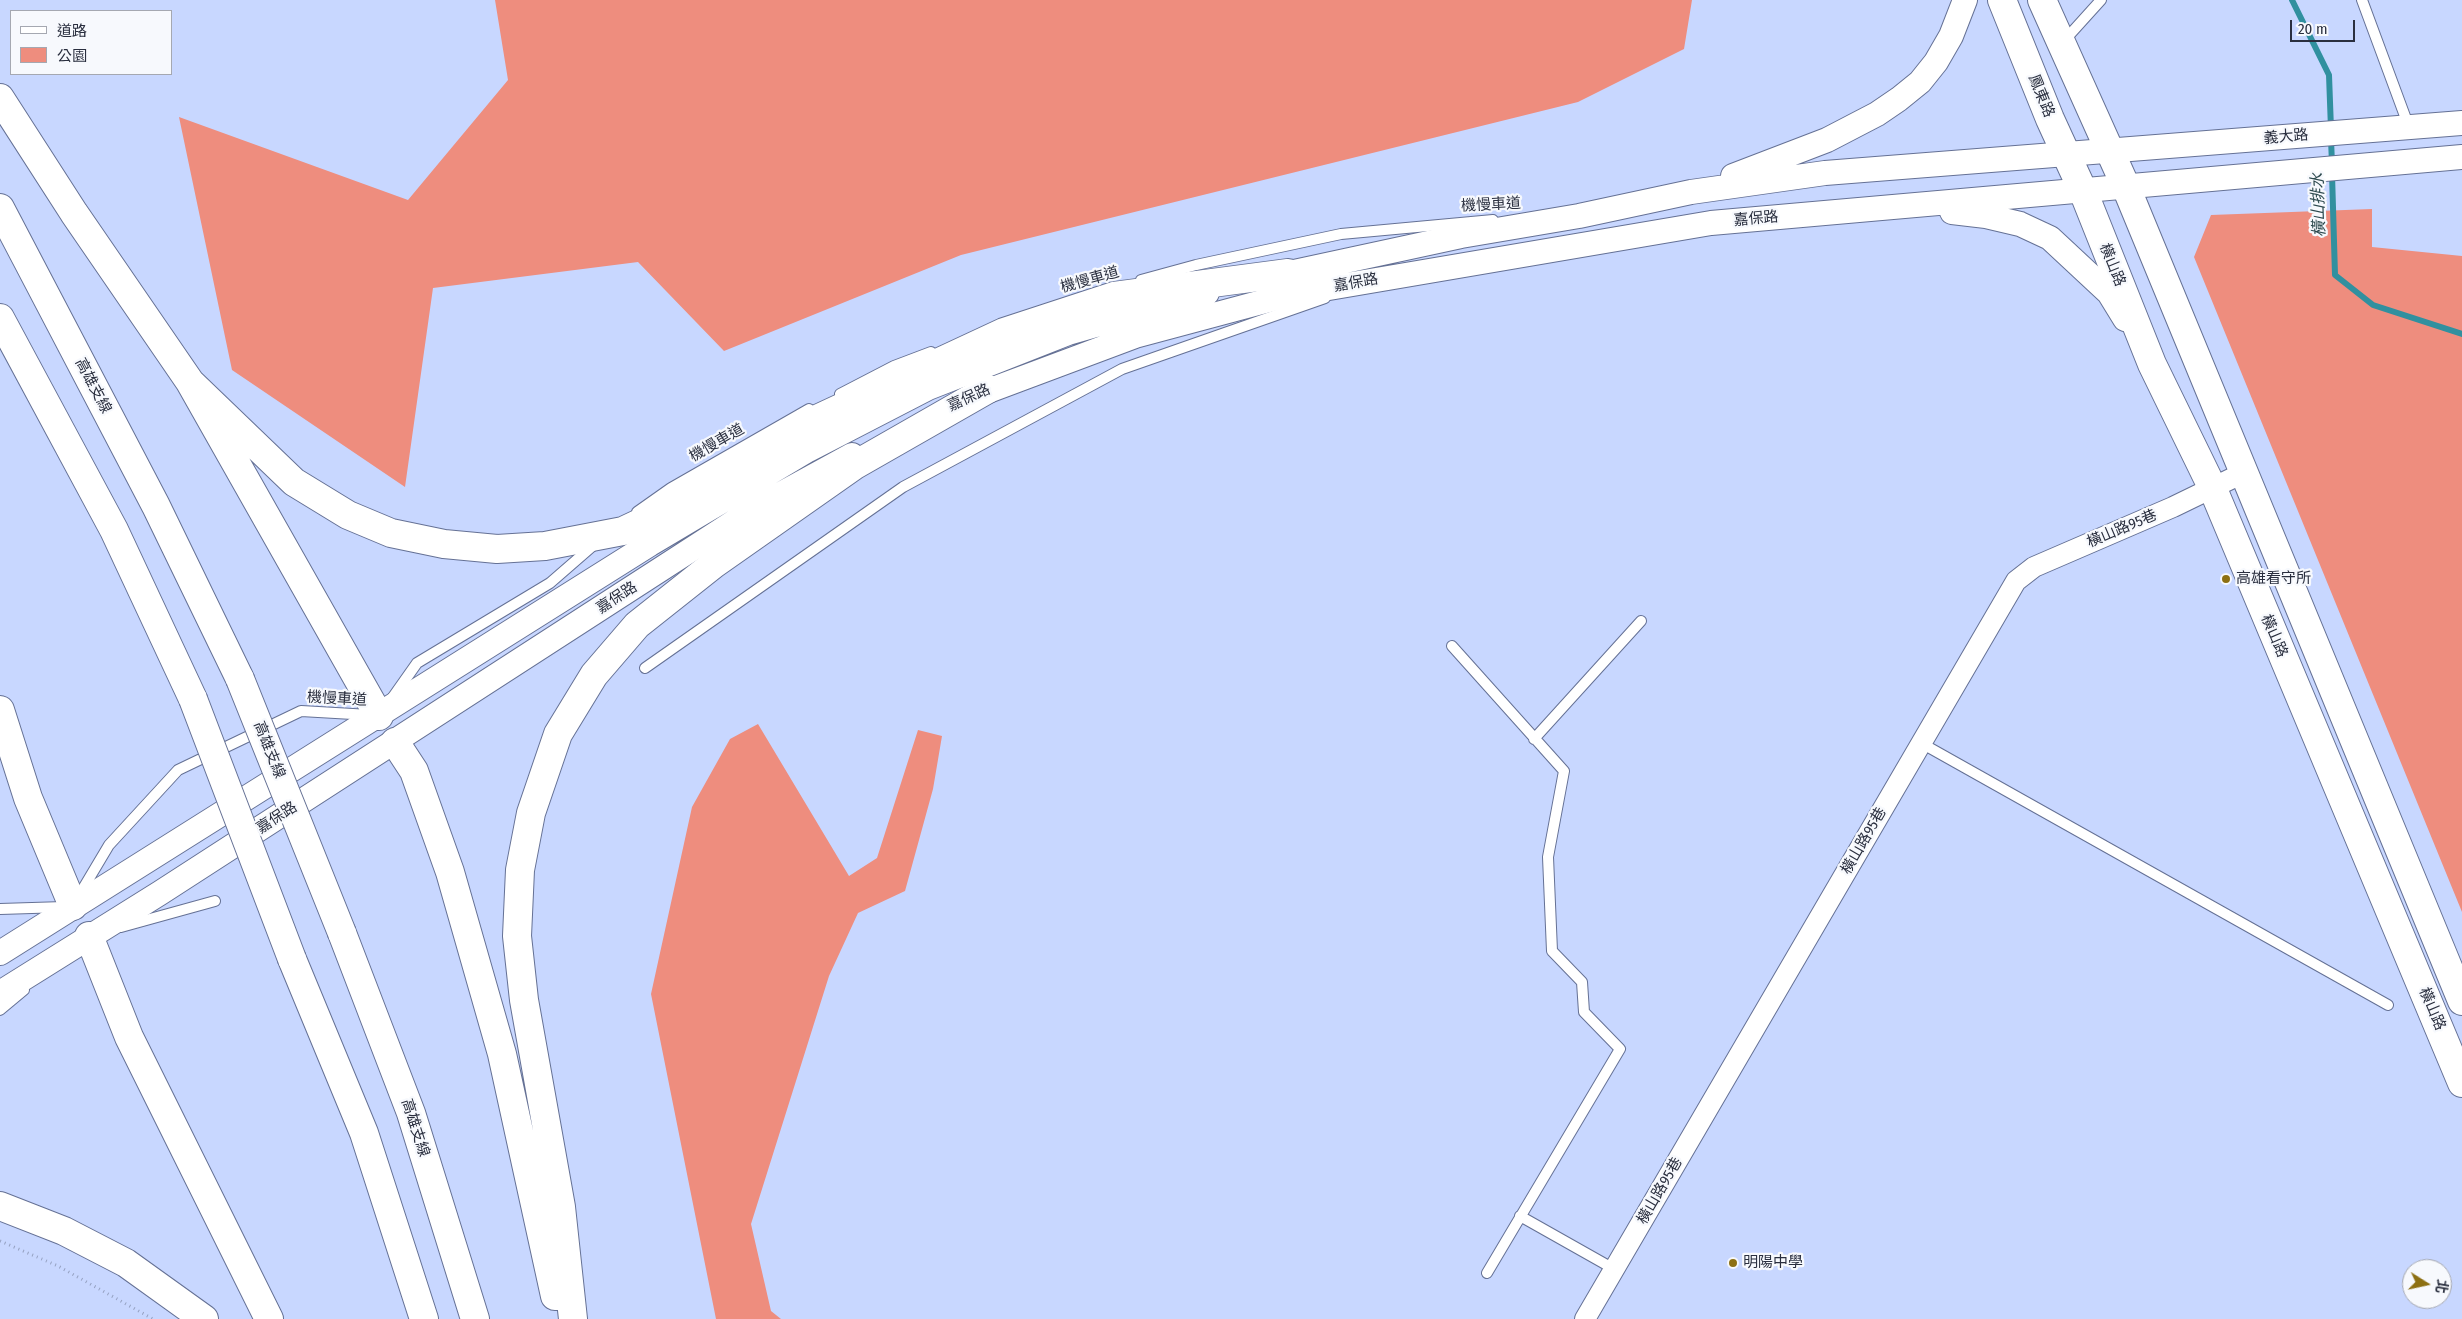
<!DOCTYPE html>
<html>
<head>
<meta charset="utf-8">
<style>
	body { margin:0 }
	#map { position:relative; width:2462px; height:1319px; overflow:hidden; background:#c8d7ff; font-family:"Fira Sans Condensed","Noto Sans TC",sans-serif }
	canvas { display:block }
	.legend { position:absolute; left:10px; top:10px; width:162px; height:65px; box-sizing:border-box; background:#f7f9fd; border:1px solid #a5a8b1; margin:0; padding:6px 9px; list-style:none; font-size:15px; color:#2a2f3f }
	.legend li { display:flex; align-items:center; gap:10px; height:25px }
	.legend b { width:25px; border:1px solid #a5a8b1 }
	.north { position:absolute; left:2402px; top:1259px; width:50px; height:50px; box-sizing:border-box; background:#f7f9fd; border:1px solid #a5a8b1; border-radius:50%; rotate:100deg; font-size:14px; font-weight:700; line-height:20px; text-align:center; color:#2a2f3f }
	.north::after { content:''; display:block; margin:auto; width:18px; height:22px; background:#8d7013; clip-path:polygon(50% 0,100% 100%,50% 72%,0 100%) }
	.scale { position:absolute; left:2290px; top:20px; width:65px; height:22px; box-sizing:border-box; border:2px solid #2a2f3f; border-top:0; padding-left:6px; font-size:15px; line-height:18px; white-space:nowrap; color:#2a2f3f; -webkit-text-stroke:4px #f7f9fd; paint-order:stroke }
</style>
</head>
<body>
<div id="map">
<canvas width="2462" height="1319"></canvas>
<ul class="legend">
<li><b style="height:6px;background:#fff"></b>道路</li>
<li><b style="height:14px;background:#ee8d7e"></b>公園</li>
</ul>
<div class="north">北</div>
<div class="scale">20 m</div>
</div>
<script>
const c = document.querySelector('canvas').getContext('2d');
c.lineJoin = 'round';
function fillPath(path, color) { c.fillStyle = color; c.fill(path, 'evenodd'); }
const shape = rows => new Path2D(rows.map(r => 'M' + r).join(''));
function trace(path, color, width, dash) { c.strokeStyle = color; c.lineWidth = width; c.lineCap = dash ? 'butt' : 'round'; c.setLineDash(dash || []); c.stroke(path); }
function label(font, color, halo, rows, align = 'center') {
  c.font = font + ' "Fira Sans Condensed","Noto Sans TC",sans-serif'; c.lineWidth = 4.5; c.setLineDash([]); c.textBaseline = 'middle'; c.strokeStyle = halo; c.fillStyle = color; for (const [text, x, y, turn = 0] of rows) {
    c.save(); c.translate(x, y); c.rotate((+turn || 0) * Math.PI / 180); c.textAlign = isNaN(turn) ? turn : align; if (halo) c.strokeText(text, 0, 0); c.fillText(text, 0, 0); c.restore();
  }
}
fillPath(shape([
	[495,0,1692,0,1684,49,1578,102,961,255,724,351,638,262,433,288,405,487,232,370,179,117,408,200,508,80],
	[2372,209,2372,247,2462,256,2462,912,2194,257,2211,215],
	[758,724,849,876,877,858,918,730,942,736,933,789,905,891,858,913,829,976,751,1224,771,1311,781,1319,716,1319,651,994,692,807,730,739]
]), '#ee8d7e');
trace(shape([
	[2292,0,2329,75,2331,129],
	[2331,139,2332,164],
	[2332,174,2335,275,2373,305,2462,334]
]), '#31909f', 6);
const service = shape([
	[2362,0,2409,127],
	[2063,42,2101,0],
	[1141,280,1196,265,1341,234,1493,220],
	[840,394,894,366,931,352],
	[637,512,671,488,809,409],
	[1452,646,1564,771,1548,857,1552,951,1582,982,1584,1012,1620,1049,1487,1273],
	[645,668,903,487,1122,369,1325,298],
	[393,697,417,663,550,583,596,543],
	[1534,739,1641,621],
	[1921,743,2388,1005],
	[78,897,109,845,178,770,301,711,370,715],
	[0,909,64,907],
	[121,927,215,901],
	[0,1010,24,990],
	[1520,1216,1614,1269]
]);
const minor = shape([
	[1585,1319,2016,581,2034,567,2173,507,2243,473]
]);
const tertiary = shape([
	[1733,176,1827,140,1877,114,1899,99,1920,82,1936,62,1951,36,1965,0],
	[1952,212,1986,216,2020,224,2050,238,2109,293,2125,319],
	[1271,277,1461,236,1579,216,1691,192,1825,173,2462,123],
	[972,397,1135,336,1288,295,1711,223,2462,157],
	[0,953,650,544,808,450,928,388,1068,333,1207,293],
	[0,993,160,893,757,507,852,455]
]);
const primary = shape([
	[2002,0,2050,119,2083,191,2152,364,2213,489,2462,1083],
	[2042,0,2126,187,2462,1001]
]);
const motorway = shape([
	[0,98,74,213,190,382,379,716],
	[0,208,156,506,240,679],
	[0,318,114,530,193,699],
	[190,382,294,482,348,515,391,533,444,544,497,549,545,546,623,531,674,507,817,419,1004,332,1114,296,1288,273],
	[0,710,28,798,73,906],
	[395,742,414,771,450,872,502,1054,555,1296],
	[342,933,411,1113,475,1319],
	[89,936,129,1037,269,1319],
	[292,959,364,1133,424,1319],
	[0,1206,64,1231,126,1263,204,1319],
	[573,1319,561,1207,524,1000,517,936,520,870,531,813,558,734,594,675,637,625,714,564,855,465,988,389]
]);
trace(service, '#657195', 12);
trace(minor, '#657195', 22);
trace(tertiary, '#657195', 26);
trace(primary, '#657195', 30);
trace(motorway, '#657195', 30);
trace(shape([
	[0,1241,58,1266,153,1319]
]), '#95a1c1', 3, [1, 4]);
trace(service, '#fff', 10);
trace(minor, '#fff', 20);
trace(tertiary, '#fff', 24);
trace(primary, '#fff', 28);
trace(motorway, '#fff', 28);
const motorwayBridge = shape([
	[240,679,342,933],
	[193,699,292,959]
]);
trace(motorwayBridge, '#657195', 30, []);
trace(motorwayBridge, '#fff', 28);
for (const [x, y, r, color] of [
	[2226,579,5,"#8d7013"],
	[1733,1263,5,"#8d7013"]
]) { const dot = new Path2D(); dot.arc(x, y, r, 0, 2 * Math.PI); c.fillStyle = color; c.fill(dot); trace(dot, '#f7f9fd', 2); }
label('15px', '#2a2f3f', '#f7f9fd', [
	["鳳東路",2041,96,68],
	["義大路",2286,137,-5],
	["機慢車道",1491,205,-3],
	["嘉保路",1756,219,-5],
	["橫山路",2112,265,68],
	["機慢車道",1090,280,-16],
	["嘉保路",1356,283,-10],
	["高雄支線",93,386,62],
	["嘉保路",969,398,-24],
	["機慢車道",717,443,-30],
	["橫山路95巷",2122,529,-23],
	["嘉保路",617,598,-33],
	["橫山路",2274,636,67],
	["機慢車道",337,699,3],
	["高雄支線",269,750,68],
	["嘉保路",277,818,-33],
	["橫山路95巷",1864,841,-60],
	["橫山路",2432,1009,67],
	["高雄支線",415,1128,72],
	["橫山路95巷",1660,1191,-60]
]);
label('15px', '#2a2f3f', '#f7f9fd', [
	["高雄看守所",2236,579],
	["明陽中學",1743,1263]
], 'left');
label('italic 16px', '#2d4a4f', '#f7f9fd', [
	["橫山排水",2319,205,-92]
]);
</script>
</body>
</html>
